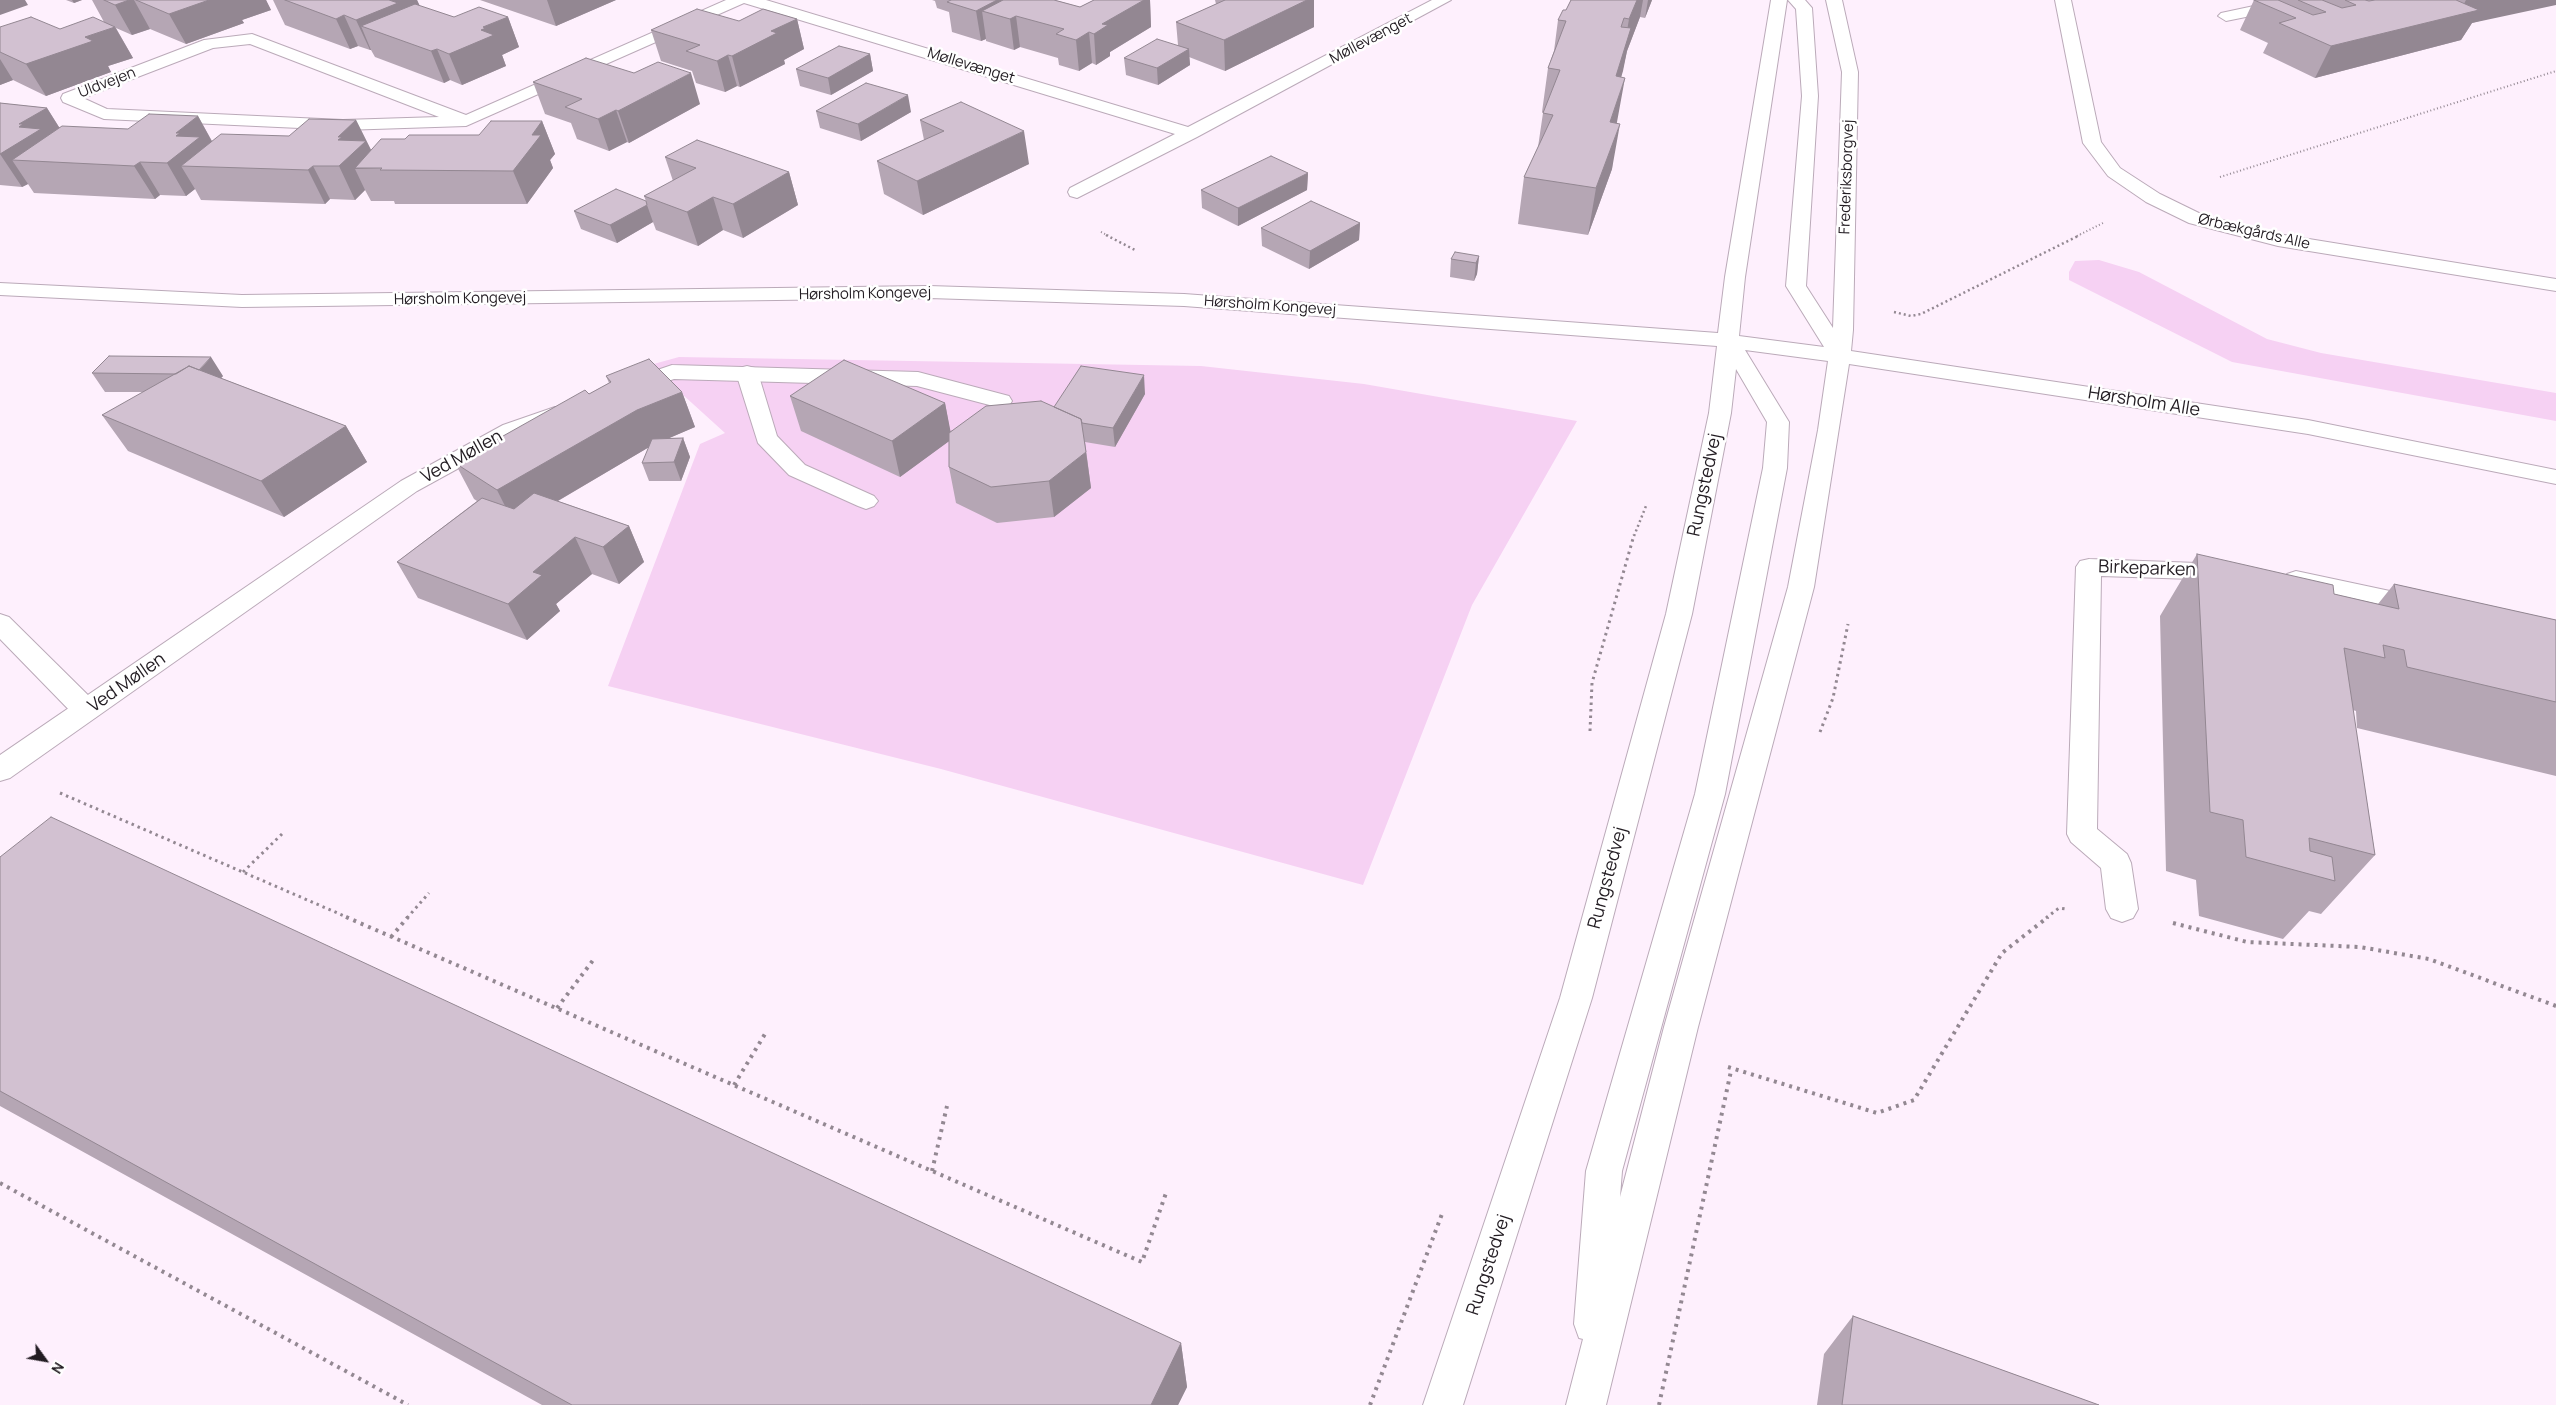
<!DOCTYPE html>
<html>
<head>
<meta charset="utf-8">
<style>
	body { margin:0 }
	#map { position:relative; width:2556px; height:1405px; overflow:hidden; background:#fef0fd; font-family:Manrope,sans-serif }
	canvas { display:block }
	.north { position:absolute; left:20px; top:1335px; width:50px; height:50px; -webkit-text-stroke:4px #fff; paint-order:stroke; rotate:122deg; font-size:14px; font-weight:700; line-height:20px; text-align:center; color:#221c22 }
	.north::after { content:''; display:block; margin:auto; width:18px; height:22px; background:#221c22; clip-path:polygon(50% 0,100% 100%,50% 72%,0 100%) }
</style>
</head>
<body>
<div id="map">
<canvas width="2556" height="1405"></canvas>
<div class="north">N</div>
</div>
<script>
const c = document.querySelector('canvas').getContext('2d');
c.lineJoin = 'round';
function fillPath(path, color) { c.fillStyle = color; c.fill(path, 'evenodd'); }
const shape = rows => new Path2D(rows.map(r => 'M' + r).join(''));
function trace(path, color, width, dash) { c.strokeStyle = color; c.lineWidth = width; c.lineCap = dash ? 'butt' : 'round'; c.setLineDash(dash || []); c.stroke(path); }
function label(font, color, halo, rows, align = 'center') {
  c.font = font + ' Manrope,sans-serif'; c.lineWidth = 5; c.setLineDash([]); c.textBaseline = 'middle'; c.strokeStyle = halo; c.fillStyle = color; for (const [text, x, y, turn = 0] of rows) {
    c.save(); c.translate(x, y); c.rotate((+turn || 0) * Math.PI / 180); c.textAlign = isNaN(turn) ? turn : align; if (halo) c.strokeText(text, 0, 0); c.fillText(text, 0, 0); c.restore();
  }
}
fillPath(shape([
	[2099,260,2139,272,2267,339,2321,353,2556,393,2556,421,2232,362,2069,280,2069,272,2075,261],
	[679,357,1201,366,1364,384,1577,421,1472,605,1363,885,941,769,608,686,700,444,725,433,650,365]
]), '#f6d1f3');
const service = shape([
	[747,366,755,368,758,373,777,436,805,465,874,496,878,501,874,506,866,509,858,506,789,475,758,443,736,373,739,368,747,366],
	[0,614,9,617,96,703,100,710,96,717,86,720,76,717,0,639,0,614]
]);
const minor = shape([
	[726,0,766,0,1188,127,1432,0,1451,0,1197,137,1077,198,1070,196,1068,192,1070,188,1175,134,744,3,466,126,343,130,104,119,63,102,61,98,63,94,204,40,252,34,466,115,726,0],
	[250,44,439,117,343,120,107,109,83,98,213,48,250,44],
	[2055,0,2071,0,2101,142,2120,168,2160,194,2203,215,2278,234,2556,279,2556,291,2278,246,2189,223,2146,202,2108,176,2083,143,2055,0],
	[2282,0,2313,0,2305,5,2226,21,2218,16,2221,13,2282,0],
	[672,365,918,372,1009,396,1012,401,1009,406,1001,408,917,386,674,379,630,394,622,392,619,387,622,382,672,365],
	[555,407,563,409,566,414,563,419,519,435,417,491,10,778,0,781,0,755,401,481,503,425,555,407],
	[2089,559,2224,564,2233,566,2237,572,2233,578,2224,580,2101,576,2097,829,2127,854,2131,863,2138,909,2133,918,2122,922,2111,918,2106,909,2101,868,2071,842,2067,834,2076,567,2080,561,2089,559],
	[2296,571,2418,597,2427,600,2431,606,2427,612,2418,615,2287,586,2283,580,2287,574,2296,571]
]);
const secondary = shape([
	[1771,0,1787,0,1745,277,1739,336,1824,347,1786,286,1802,96,1796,9,1788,0,1805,0,1812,8,1818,96,1806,286,1833,328,1842,72,1826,0,1842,0,1858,72,1853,330,1851,351,2308,420,2556,470,2556,484,2308,434,1849,364,1814,587,1698,1027,1606,1405,1566,1405,1583,1339,1579,1338,1574,1324,1586,1171,1695,794,1763,468,1767,422,1736,369,1731,413,1692,614,1592,998,1463,1405,1423,1405,1560,998,1666,614,1709,413,1717,346,1184,306,929,298,242,307,0,295,0,283,242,295,929,286,1184,294,1718,333,1725,277,1771,0],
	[1745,350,1828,361,1818,430,1788,587,1664,1027,1620,1197,1622,1171,1725,794,1787,468,1789,422,1745,350]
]);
trace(service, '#bbaab9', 2);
trace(minor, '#bbaab9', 2);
trace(secondary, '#bbaab9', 2);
trace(shape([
	[2220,177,2556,71],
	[1101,232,1109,236],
	[2077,236,2105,222]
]), '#938892', 2, [1, 2.5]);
trace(shape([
	[1106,235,1135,250],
	[1894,312,1911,316,1921,314,2080,235],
	[1634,536,1646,506]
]), '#938892', 2.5, [2, 3]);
trace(shape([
	[1590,731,1592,683,1634,535],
	[1820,732,1833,698,1848,624],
	[60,793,349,918],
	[243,872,283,833],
	[407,918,429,893],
	[2046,918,2059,908,2066,909]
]), '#938892', 3, [2.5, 4]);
trace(shape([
	[346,917,1142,1262,1166,1193],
	[2173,923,2247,942,2360,947,2429,959,2556,1006],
	[391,937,408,917],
	[557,1008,594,959],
	[1728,1067,1877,1113,1914,1100,2002,953,2048,917],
	[734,1085,765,1034],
	[932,1171,947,1106],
	[0,1183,408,1405],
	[1370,1405,1442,1214],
	[1659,1405,1731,1071]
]), '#938892', 4, [3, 5]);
fillPath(service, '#fff');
fillPath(minor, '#fff');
fillPath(secondary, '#fff');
fillPath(shape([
	[66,0,82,0,74,3],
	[92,0,266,0,271,10,242,20,244,23,186,44,150,29,132,35,116,28,133,58,108,66,111,72,46,96,13,80,0,85,0,27,60,29,104,22],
	[273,0,417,0,420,6,454,17,508,17,519,47,502,55,506,66,462,85,450,80,444,83,375,57,371,50,370,50,358,46,350,49,285,25],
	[480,0,616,0,556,26],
	[932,0,1055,0,1080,7,1094,0,1150,0,1151,27,1110,52,1110,56,1096,65,1092,63,1079,71,1059,65,1058,58,1020,47,1014,50,986,41,986,39,981,41,952,32,949,12,937,8,935,1],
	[1215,0,1314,0,1314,27,1225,71,1189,57,1190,65,1158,85,1126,75,1124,58,1178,45,1176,22,1216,4],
	[1571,0,1652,0,1645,18,1640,17,1627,51,1621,77,1612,169,1588,235,1518,224,1524,177,1538,147,1543,113,1542,112,1548,68,1554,51,1558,20,1566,10],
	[2254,0,2556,0,2472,23,2461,40,2315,78,2263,53,2268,43,2240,30],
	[797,19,804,49,784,60,785,64,740,87,737,86,725,92,696,83,692,71,661,61,651,30,739,21],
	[870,54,873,71,831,95,800,86,796,69],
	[533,82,700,104,629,143,627,142,609,151,577,139,571,123,545,114],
	[0,103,47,108,59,127,128,129,198,116,212,141,289,136,356,120,371,150,405,139,479,135,542,121,555,154,550,160,553,168,527,204,395,204,394,201,371,201,365,190,355,200,330,199,325,204,201,200,195,189,186,196,160,195,155,199,34,193,28,184,22,187,0,185],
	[816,111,911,112,861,141,820,128],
	[920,120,1029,164,923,215,884,194,877,161,924,140],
	[665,157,789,172,798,205,743,238,723,230,698,246,656,230,653,222,617,243,581,229,574,211,646,201,644,196,673,181],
	[1308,173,1307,190,1238,226,1202,208,1201,190],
	[1360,223,1359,240,1309,269,1262,246,1261,228],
	[1479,256,1477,274,1474,281,1450,277,1451,259],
	[109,356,223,376,221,378,346,426,367,462,284,517,128,451,102,415,144,392,105,392,92,373],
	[606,376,682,392,695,427,669,438,683,438,690,457,681,481,649,481,642,463,649,447,558,501,629,526,644,562,619,584,592,574,556,604,560,611,527,640,418,598,397,562,477,501,474,499,455,463,589,394,609,383],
	[1145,394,1115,447,1085,442,1091,488,1054,517,997,523,956,503,949,467,949,441,900,477,801,431,790,396,945,403,950,431,1054,407],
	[2197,554,2334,594,2378,604,2394,584,2556,620,2556,776,2357,728,2356,711,2353,710,2375,855,2321,914,2309,911,2283,939,2199,916,2196,880,2166,871,2160,616],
	[0,857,1181,1343,1187,1387,1178,1405,542,1405,0,1106],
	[1853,1316,2099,1405,1817,1405,1824,1354]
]), '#b5a6b4');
fillPath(shape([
	[0,0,25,0,28,5,0,15],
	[72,0,82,0,74,3],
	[129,0,134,0,150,29,132,35,115,5],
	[209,0,266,0,271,10,242,20,244,23,186,44,169,14],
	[387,0,417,0,425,18,361,26,371,50,370,50,356,20],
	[547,0,616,0,556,26],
	[997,0,1035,0,1016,16,1020,47,1014,50,1010,19,982,11,986,39,981,41,976,11],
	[1144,0,1150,0,1151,27,1110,52,1110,56,1096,65,1094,34,1102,24],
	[1307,0,1314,0,1314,27,1225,71,1224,40],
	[1637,0,1643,0,1640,17,1627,51,1623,71,1608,121,1616,76,1624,49,1629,19],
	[1648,0,1652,0,1645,18],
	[2466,0,2556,0,2556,5,2472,23,2461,40,2315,78,2331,46,2458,15],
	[344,15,358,46,350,49,336,19],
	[508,17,519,47,502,55,506,66,462,85,449,54,483,27],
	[797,19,804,49,784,60,785,64,740,87,732,56,771,31],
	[115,27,133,58,108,66,111,72,46,96,26,64,85,37],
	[1089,32,1092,63,1079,71,1076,40],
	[437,49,450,80,444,83,431,51],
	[1189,49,1190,65,1158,85,1157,68],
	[870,54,873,71,831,95,828,78],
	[728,55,737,86,725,92,717,61],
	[0,59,13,80,0,85],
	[691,73,700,104,629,143,618,111],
	[1625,78,1617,122,1603,168,1610,122],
	[908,95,911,112,861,141,858,124],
	[47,108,67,140,12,160,28,184,22,187,0,154,19,124],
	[616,110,627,142,609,151,598,119],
	[198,116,216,149,181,166,195,189,186,196,167,163,176,136,176,133],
	[356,120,380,168,355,169,365,190,355,200,339,166,338,137],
	[542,121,555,154,550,160,553,168,527,204,513,171,532,135],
	[1620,124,1612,169,1588,235,1596,188],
	[1024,131,1029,164,923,215,917,181],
	[140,162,160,195,155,199,134,166],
	[313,166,330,199,325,204,308,170],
	[789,172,798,205,743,238,733,204],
	[1308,173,1307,190,1238,226,1238,208],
	[713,197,723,230,698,246,687,212],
	[647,205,653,222,617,243,610,225],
	[1360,223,1359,240,1309,269,1310,251],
	[1479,256,1477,274,1474,281,1476,263],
	[211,357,223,376,208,392,196,374],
	[1144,375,1145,394,1115,447,1113,428],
	[682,392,695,427,651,446,515,526,497,490,637,410],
	[945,403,952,439,900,477,892,441],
	[346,426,367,462,284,517,261,481],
	[683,438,690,457,681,481,674,462],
	[1086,452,1091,488,1054,517,1049,481],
	[629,526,644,562,619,584,603,547],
	[575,537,592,574,556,604,560,611,527,640,508,604,533,572],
	[1181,1343,1187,1387,1178,1405,1151,1405]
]), '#938792');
const building = shape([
	[104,0,129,0,115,5,104,0],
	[136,0,209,0,169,14,136,0],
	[285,0,389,0,398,3,356,20,344,15,336,19,285,0],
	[951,0,997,0,976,11,947,2,951,0],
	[1003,0,1054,0,1080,7,1094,0,1144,0,1102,24,1108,25,1094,34,1089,32,1076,40,1056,34,1064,29,1016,16,1010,19,982,11,1003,0],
	[1225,0,1307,0,1224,40,1176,22,1225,0],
	[1571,0,1637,0,1629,19,1624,18,1621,27,1631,28,1616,76,1625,78,1610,122,1620,124,1596,188,1524,177,1553,115,1543,113,1560,70,1548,68,1566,21,1558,20,1563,10,1566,10,1571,0],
	[2254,0,2278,0,2313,15,2326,12,2298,0,2322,0,2342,8,2356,5,2345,0,2365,0,2369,1,2375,0,2456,0,2479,10,2331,46,2279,23,2296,18,2254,0],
	[415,4,454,17,479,7,508,17,483,27,486,28,481,30,494,35,449,54,437,49,431,51,361,26,415,4],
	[697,9,739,21,763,9,797,19,771,31,777,33,732,56,728,55,717,61,686,51,700,45,651,30,697,9],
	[31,17,60,29,93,17,115,27,85,37,93,41,26,64,0,52,0,27,31,17],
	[1157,39,1189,49,1157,68,1124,58,1157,39],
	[839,46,870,54,828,78,796,69,839,46],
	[586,58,634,73,658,62,691,73,618,111,616,110,598,119,565,107,582,99,533,82,586,58],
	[866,83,908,95,858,124,816,111,866,83],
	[961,102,1024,131,917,181,877,161,944,131,920,120,961,102],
	[0,103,47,108,19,124,23,124,19,127,41,129,0,154,0,103],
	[149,114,198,116,176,133,180,133,176,136,200,137,167,163,140,162,134,166,12,160,62,126,128,129,149,114],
	[309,119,356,120,338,137,342,137,338,140,366,141,339,166,313,166,308,170,181,166,221,134,289,136,309,119],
	[491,121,542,121,532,135,541,135,513,171,380,170,382,168,355,168,381,139,405,139,409,135,479,135,491,121],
	[697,140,789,172,733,204,713,197,687,212,644,196,696,168,665,157,697,140],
	[1271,156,1308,173,1238,208,1201,190,1271,156],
	[616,189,646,201,647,205,610,225,574,211,616,189],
	[1311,201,1360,223,1310,251,1261,228,1311,201],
	[1455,252,1479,256,1476,263,1451,259,1455,252],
	[109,356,211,357,199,370,189,366,176,374,92,373,109,356],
	[649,359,682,392,637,410,497,490,455,463,585,390,589,394,611,382,606,376,649,359],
	[844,360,945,403,892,441,790,396,844,360],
	[189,366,346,426,261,481,102,415,189,366],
	[1081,366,1144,375,1113,428,1082,423,1081,419,1054,407,1081,366],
	[1041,401,1081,419,1086,452,1049,481,991,487,949,467,949,433,986,406,1041,401],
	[683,438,674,462,642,463,652,439,683,438],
	[534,493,629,526,603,547,575,537,533,572,542,575,508,604,397,562,482,498,514,509,534,493],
	[2197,554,2333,585,2334,594,2399,609,2394,584,2556,620,2556,702,2407,667,2404,650,2383,645,2385,658,2344,648,2375,855,2309,838,2310,851,2332,857,2335,881,2246,857,2243,820,2210,812,2197,554],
	[51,817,1181,1343,1151,1405,572,1405,0,1091,0,857,51,817],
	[1853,1316,2099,1405,1842,1405,1853,1316]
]);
fillPath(building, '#d2c1d1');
trace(building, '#938792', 1);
label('15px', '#221c22', '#fff', [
	["Møllevænget",1371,39,-28],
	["Møllevænget",971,66,17],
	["Uldvejen",107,83,-21],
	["Frederiksborgvej",1847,177,-88],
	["Ørbækgårds Alle",2254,232,13],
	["Hørsholm Kongevej",865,294,-1],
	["Hørsholm Kongevej",460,299,-1],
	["Hørsholm Kongevej",1270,306,4]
]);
label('18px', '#221c22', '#fff', [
	["Hørsholm Alle",2144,402,9],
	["Ved Møllen",462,457,-29],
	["Rungstedvej",1705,485,-78],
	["Birkeparken",2147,569,2],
	["Ved Møllen",127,683,-35],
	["Rungstedvej",1608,878,-75],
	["Rungstedvej",1489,1265,-72]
]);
</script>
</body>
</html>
